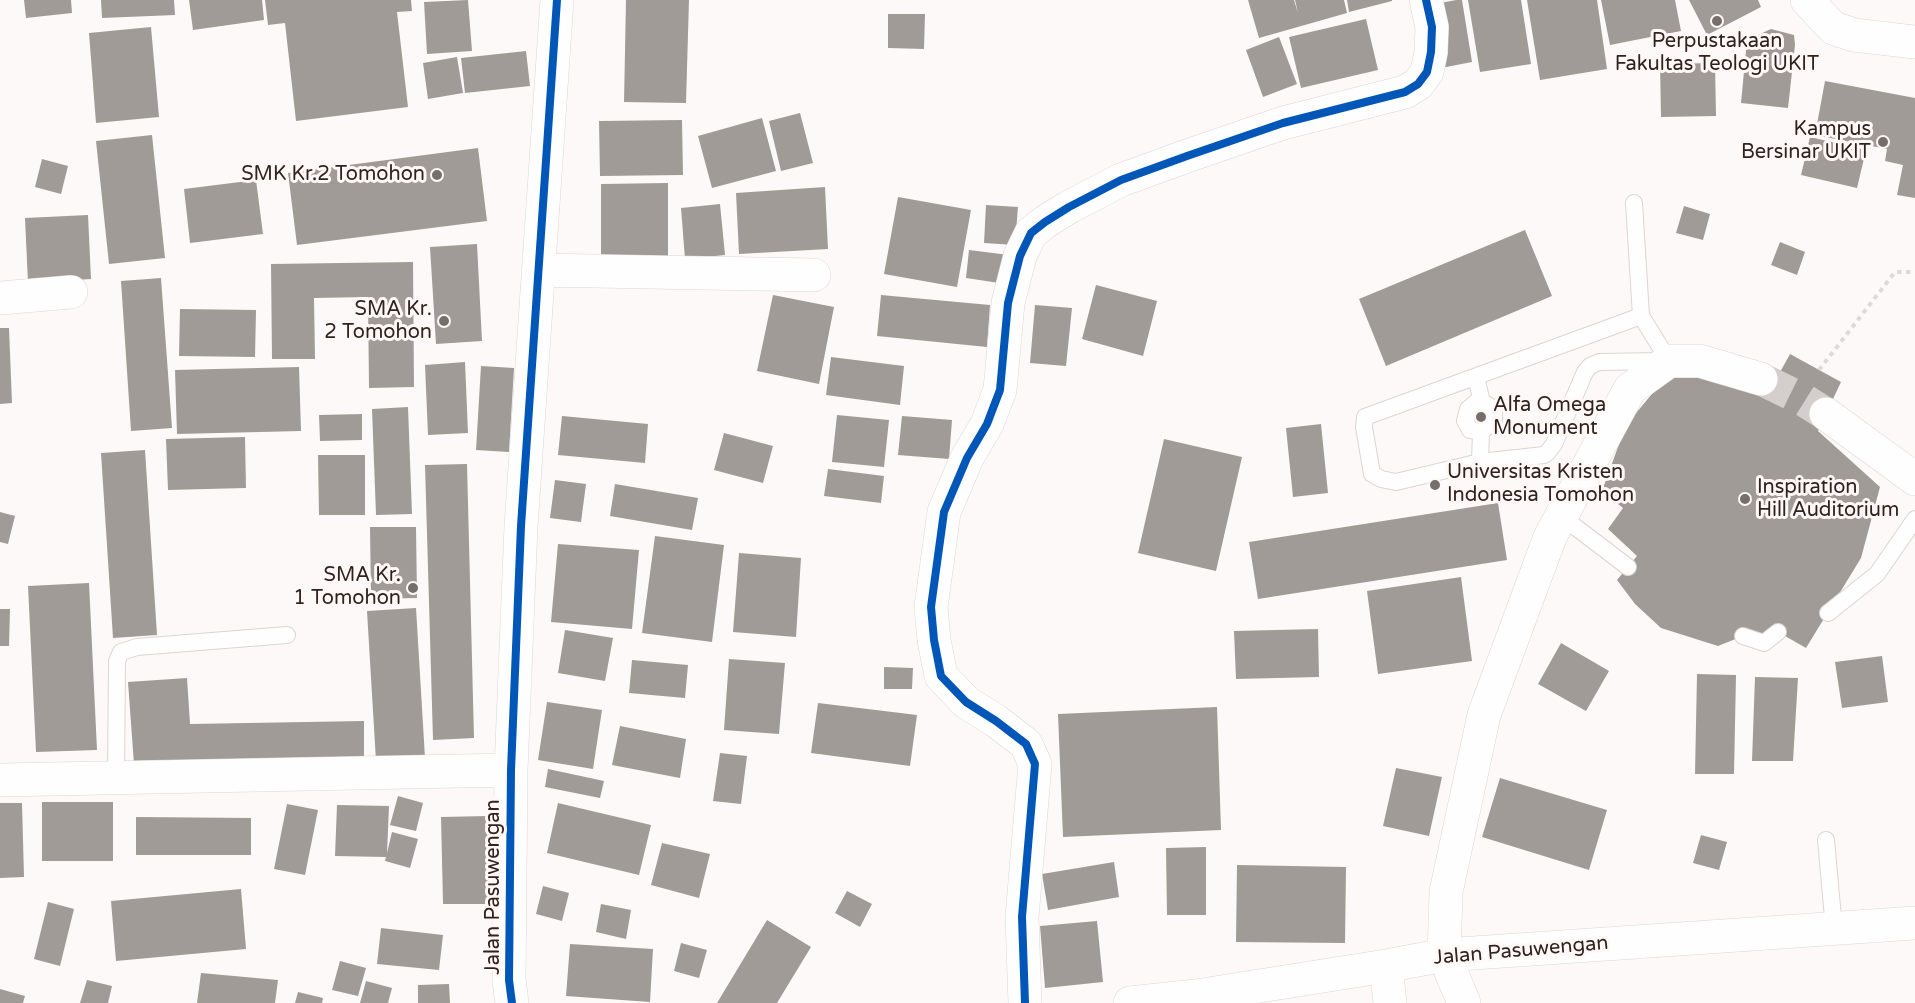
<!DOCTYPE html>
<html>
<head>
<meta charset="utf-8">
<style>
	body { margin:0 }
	canvas { display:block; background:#fdf9f8 }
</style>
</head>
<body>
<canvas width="1915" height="1003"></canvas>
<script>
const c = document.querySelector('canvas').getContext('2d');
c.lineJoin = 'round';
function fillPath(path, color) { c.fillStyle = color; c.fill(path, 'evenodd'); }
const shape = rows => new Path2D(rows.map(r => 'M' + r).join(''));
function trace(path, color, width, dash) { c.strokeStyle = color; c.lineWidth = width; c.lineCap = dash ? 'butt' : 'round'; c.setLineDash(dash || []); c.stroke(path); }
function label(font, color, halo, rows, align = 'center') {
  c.font = font + ' "Varela Round",sans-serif'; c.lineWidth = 6; c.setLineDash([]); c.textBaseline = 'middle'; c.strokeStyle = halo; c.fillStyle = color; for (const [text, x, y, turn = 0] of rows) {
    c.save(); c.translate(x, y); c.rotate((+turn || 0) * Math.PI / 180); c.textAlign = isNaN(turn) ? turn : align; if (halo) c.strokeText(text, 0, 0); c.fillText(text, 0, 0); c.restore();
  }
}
fillPath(shape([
	[24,0,71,0,72,13,26,18],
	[101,0,174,0,175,15,102,18],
	[189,0,262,0,264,20,193,30],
	[265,0,411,0,412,11,397,12,408,107,296,121,285,23,268,25],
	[468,0,472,51,427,54,424,2],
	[626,0,689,0,686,103,624,102],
	[1248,0,1294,0,1298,13,1295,0,1344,0,1347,13,1259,38],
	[1347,0,1392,0,1392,1,1349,12],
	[1456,0,1462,0,1472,62,1441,68,1430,5],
	[1468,0,1521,0,1531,64,1480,72],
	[1527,0,1597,0,1607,69,1540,80],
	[1601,0,1675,0,1681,31,1610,45],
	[1689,0,1758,0,1761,7,1707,35],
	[888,14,925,14,924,49,888,48],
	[1366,19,1378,70,1301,88,1289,37],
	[151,27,159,117,96,123,89,33],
	[1771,29,1794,35,1795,45,1788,108,1741,103,1747,40],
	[1279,37,1297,84,1263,97,1246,50],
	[526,51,530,86,465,93,461,58],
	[457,57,463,93,428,99,423,63],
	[1715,63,1716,116,1661,117,1660,64],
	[1825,81,1915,98,1915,198,1897,195,1903,165,1885,161,1887,149,1815,135],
	[800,113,813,163,781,171,769,121],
	[762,118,776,171,712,188,698,136],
	[682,120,683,175,600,176,599,121],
	[152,135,165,258,109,264,96,141],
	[1810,137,1866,150,1857,188,1801,175],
	[478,148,487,221,297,245,288,173],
	[42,159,68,166,61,194,35,187],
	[256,180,263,234,190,243,184,189],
	[668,183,668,262,601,263,601,184],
	[825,187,828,249,739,254,736,193],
	[898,197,971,210,957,287,884,274],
	[720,204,725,255,685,259,681,208],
	[986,205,1018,207,1015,245,984,243],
	[1684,206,1710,214,1703,240,1676,233],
	[88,215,91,279,28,283,25,218],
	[1525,230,1552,296,1386,366,1359,299],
	[1780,242,1805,252,1797,275,1771,265],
	[477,244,482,341,436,344,430,247],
	[969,250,1009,255,1006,284,966,278],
	[413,262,414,387,369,388,368,297,314,298,315,359,272,359,271,264],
	[161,278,172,428,131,431,121,281],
	[1096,285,1157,301,1143,356,1082,339],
	[773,295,834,307,819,384,757,371],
	[881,295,990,305,987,347,877,336],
	[1035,305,1072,308,1066,366,1030,363],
	[180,309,256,310,255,357,179,356],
	[0,328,9,328,12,403,0,404],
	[1790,354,1841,382,1818,431,1880,487,1861,558,1806,648,1778,632,1743,636,1718,646,1661,628,1635,604,1617,580,1637,556,1608,529,1623,508,1602,491,1626,425,1677,364,1768,368,1779,374],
	[831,357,904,366,900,405,826,395],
	[465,362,468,433,428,435,425,365],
	[481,366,514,368,509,452,476,450],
	[299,367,301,431,177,434,175,370],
	[408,407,412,514,376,515,372,409],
	[362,414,362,440,320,441,319,415],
	[837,415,889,420,884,467,832,462],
	[562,416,648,424,645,463,558,455],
	[902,416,952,420,949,459,898,455],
	[1321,424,1328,493,1293,497,1286,428],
	[724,433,773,446,763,483,714,470],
	[245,437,246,488,168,490,166,439],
	[1164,439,1242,457,1216,571,1138,553],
	[145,450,157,635,113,638,101,453],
	[318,455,365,455,365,515,319,515],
	[467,464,474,738,433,740,425,465],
	[828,469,884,476,881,503,824,496],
	[555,480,586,484,581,522,550,518],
	[615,484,698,498,692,530,610,516],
	[1498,503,1507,560,1258,599,1249,542],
	[0,512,15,516,8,544,0,542],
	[370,527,416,527,417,598,371,599],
	[655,536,724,545,712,642,642,633],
	[558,544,639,550,632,629,551,622],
	[739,553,801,558,796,637,733,632],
	[1461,577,1472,661,1378,674,1367,591],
	[89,583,97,750,36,752,28,586],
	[416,608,425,758,376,761,367,611],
	[0,609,10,609,9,646,0,646],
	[1318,629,1319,677,1236,679,1234,631],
	[565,630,613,638,605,681,558,673],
	[1561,643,1609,671,1586,711,1538,684],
	[1882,656,1888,702,1842,708,1835,662],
	[729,659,785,663,779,734,724,730],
	[632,660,688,665,685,698,629,693],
	[884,667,913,668,912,689,884,689],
	[1697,674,1736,675,1734,774,1695,774],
	[1755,677,1798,678,1793,761,1752,761],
	[187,678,190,724,364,721,364,760,134,764,128,682],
	[547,702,602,710,593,769,538,760],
	[818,703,917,715,910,766,811,753],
	[1217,707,1221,830,1063,837,1058,714],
	[620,726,686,739,680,778,612,765],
	[720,753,747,756,741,804,713,801],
	[1396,768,1442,777,1429,836,1383,826],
	[548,769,604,781,600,798,545,787],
	[1500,778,1607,810,1589,870,1482,837],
	[398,796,423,803,416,831,390,825],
	[42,802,113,802,113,861,42,861],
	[0,803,22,803,24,877,0,878],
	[558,803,651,825,639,875,547,853],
	[287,804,318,810,305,875,274,869],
	[337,805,389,806,387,853,392,832,418,839,410,868,385,861,386,857,335,856],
	[488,816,490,904,443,904,441,817],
	[136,817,251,818,251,855,136,855],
	[1701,835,1727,842,1719,870,1693,863],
	[662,843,710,854,699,898,651,885],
	[1206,847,1206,915,1167,915,1166,848],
	[1114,862,1119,897,1048,910,1042,874],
	[1237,865,1346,867,1345,943,1236,942],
	[543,886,569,893,562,921,536,914],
	[241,889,246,949,116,961,111,901],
	[847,891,872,904,860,927,835,913],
	[48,902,74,909,60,966,34,959],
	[601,904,631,910,626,939,596,932],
	[767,920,811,947,777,1003,717,1003],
	[1097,921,1103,982,1045,988,1040,926],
	[381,928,443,935,439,970,377,964],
	[681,943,707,950,699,978,674,971],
	[570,944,653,949,650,1002,566,996],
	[340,961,366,968,358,996,332,990],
	[201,973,278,980,275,1003,197,1003],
	[87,980,112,986,108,1003,80,1003],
	[366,981,392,988,388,1003,360,1003],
	[449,984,450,1003,418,1003,418,985],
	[0,989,25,996,23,1003,0,1003],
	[298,992,323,998,322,1003,295,1003]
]), '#a19b98');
trace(shape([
	[1761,379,1802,399,1826,414]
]), '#d4cecc', 33, [33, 16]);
const lane = shape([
	[1634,203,1641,316,1669,361],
	[1641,316,1365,417,1364,427,1372,474,1381,479,1396,482,1480,462,1544,455,1547,453,1554,444,1585,372,1590,366,1599,362,1662,361],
	[1476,377,1481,398,1481,401,1494,409,1494,421,1481,432,1470,430,1465,421,1468,409,1481,398],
	[1480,462,1481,432],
	[1561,516,1628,567],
	[1828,613,1877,574,1915,519],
	[1743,636,1764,643,1778,632],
	[116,777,117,661,121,652,137,647,287,635],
	[1826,840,1834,929]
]);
const street = shape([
	[1807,0,1833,28,1854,35,1915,42],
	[539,270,814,275],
	[0,298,71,292],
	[1826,414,1915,479],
	[0,780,511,770],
	[1386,966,1390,1003],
	[512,1003,509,980,511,770,521,526,557,0],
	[1025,1003,1022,917,1035,764,1026,744,996,721,966,702,941,676,934,640,931,607,944,512,967,458,987,424,1000,390,1008,303,1020,256,1031,233,1045,222,1069,207,1121,180,1187,156,1283,123,1405,92,1418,84,1427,72,1431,52,1432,27,1426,0],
	[1130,1003,1196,996,1386,966,1444,955,1915,923],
	[1464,1003,1444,955,1446,892,1484,715,1550,537,1630,389,1669,361,1700,361,1761,379]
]);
trace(lane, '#dcd5d2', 18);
trace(street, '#dcd5d2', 34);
trace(shape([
	[1819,370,1895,272,1915,272]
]), '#dcdada', 4, [4.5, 4.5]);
trace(lane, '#fffefe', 16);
trace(street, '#fffefe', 33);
trace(shape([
	[512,1003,509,980,511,770,521,526,557,0],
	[1025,1003,1022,917,1035,764,1026,744,996,721,966,702,941,676,934,640,931,607,944,512,967,458,987,424,1000,390,1008,303,1020,256,1031,233,1045,222,1069,207,1121,180,1187,156,1283,123,1405,92,1418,84,1427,72,1431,52,1432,27,1426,0]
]), '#0057b8', 8);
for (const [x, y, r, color] of [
	[1717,21,6,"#766e6a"],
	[1883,142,6,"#766e6a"],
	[437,175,6,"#766e6a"],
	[444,321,6,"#766e6a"],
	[1481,417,6,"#766e6a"],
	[1435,485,6,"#766e6a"],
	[1745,499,6,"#766e6a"],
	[413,588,6,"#766e6a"]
]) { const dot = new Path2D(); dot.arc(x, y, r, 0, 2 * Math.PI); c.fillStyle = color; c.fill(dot); trace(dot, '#fff8f6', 2); }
label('20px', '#2e231e', '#fff8f6', [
	["Perpustakaan",1717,42,"center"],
	["Fakultas Teologi UKIT",1717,65,"center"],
	["Kampus",1871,130],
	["Bersinar UKIT",1871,153],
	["SMK Kr.2 Tomohon",425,175],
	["SMA Kr.",432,310],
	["2 Tomohon",432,333],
	["Alfa Omega",1493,406,"left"],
	["Monument",1493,429,"left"],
	["Universitas Kristen",1447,473,"left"],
	["Indonesia Tomohon",1447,496,"left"],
	["Inspiration",1757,488,"left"],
	["Hill Auditorium",1757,511,"left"],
	["SMA Kr.",401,576],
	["1 Tomohon",401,599]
], 'right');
label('20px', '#2e231e', '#fff8f6', [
	["Jalan Pasuwengan",494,887,-90],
	["Jalan Pasuwengan",1521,951,-5]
]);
</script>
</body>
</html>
